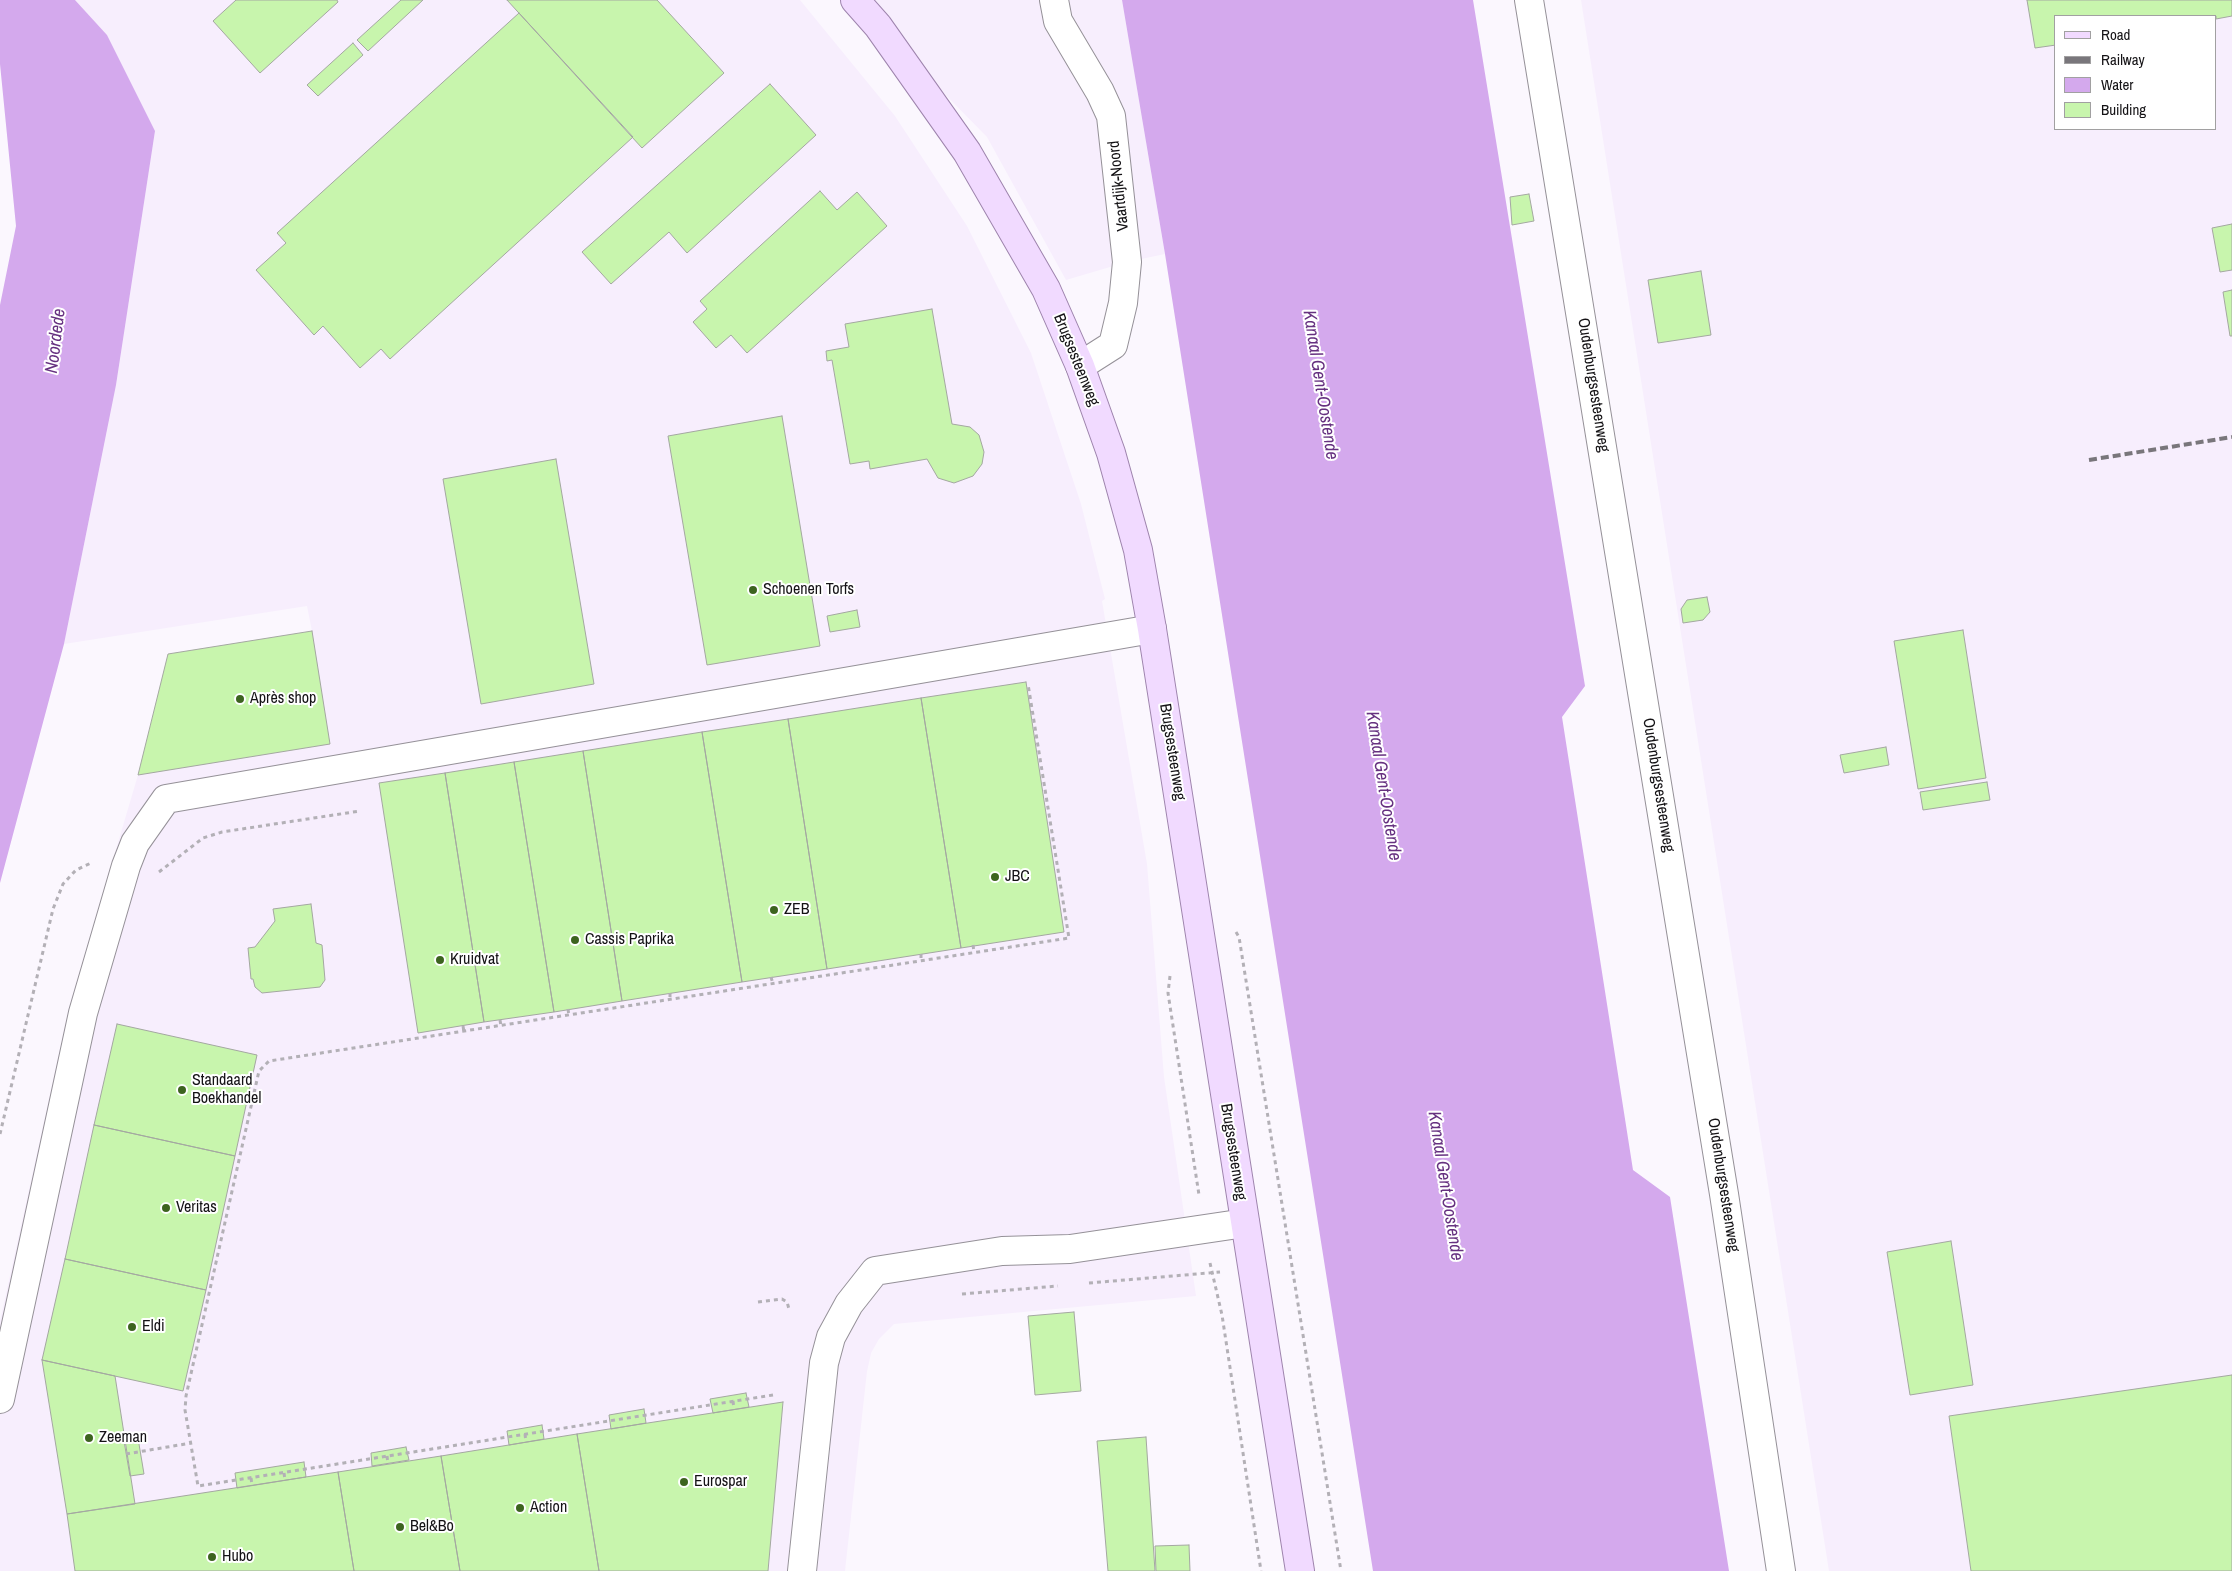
<!DOCTYPE html>
<html>
<head>
<meta charset="utf-8">
<style>
	body { margin:0 }
	#map { position:relative; width:2232px; height:1571px; overflow:hidden; background:#fbf7fe; font-family:"Archivo Narrow",sans-serif }
	canvas { display:block }
	.legend { position:absolute; left:2054px; top:15px; width:162px; height:115px; box-sizing:border-box; background:#fff; border:1px solid #a1a0a1; margin:0; padding:6px 9px; list-style:none; font-size:15px; color:#141215 }
	.legend li { display:flex; align-items:center; gap:10px; height:25px }
	.legend b { width:25px; border:1px solid #a1a0a1 }
</style>
</head>
<body>
<div id="map">
<canvas width="2232" height="1571"></canvas>
<ul class="legend">
<li><b style="height:6px;background:#f1daff"></b>Road</li>
<li><b style="height:6px;background:#79767b"></b>Railway</li>
<li><b style="height:14px;background:#d4a9ed"></b>Water</li>
<li><b style="height:14px;background:#c8f5ad"></b>Building</li>
</ul>
</div>
<script>
const c = document.querySelector('canvas').getContext('2d');
c.lineJoin = 'round';
function fillPath(path, color) { c.fillStyle = color; c.fill(path, 'evenodd'); }
const shape = rows => new Path2D(rows.map(r => 'M' + r).join(''));
function trace(path, color, width, dash) { c.strokeStyle = color; c.lineWidth = width; c.lineCap = dash ? 'butt' : 'round'; c.setLineDash(dash || []); c.stroke(path); }
function label(font, color, halo, rows, align = 'center') {
  c.font = font + ' "Archivo Narrow",sans-serif'; c.lineWidth = 4; c.setLineDash([]); c.textBaseline = 'middle'; c.strokeStyle = halo; c.fillStyle = color; for (const [text, x, y, turn = 0] of rows) {
    c.save(); c.translate(x, y); c.rotate((+turn || 0) * Math.PI / 180); c.textAlign = isNaN(turn) ? turn : align; if (halo) c.strokeText(text, 0, 0); c.fillText(text, 0, 0); c.restore();
  }
}
fillPath(shape([
	[75,0,800,0,895,116,967,226,1031,353,1081,504,1105,599,1102,601,1147,864,1164,1077,1196,1296,894,1324,879,1339,871,1353,867,1371,845,1571,0,1571,0,1321,69,1008,138,775,168,654,312,631,307,606,64,644,116,385,155,131,107,35],
	[855,0,1122,0,1165,254,1127,262,1066,280,987,137,878,26],
	[1581,0,2232,0,2232,1571,1829,1571],
	[2056,16,2216,16,2216,129,2056,129]
]), '#f7eefd');
fillPath(shape([
	[0,0,75,0,107,35,155,131,116,385,64,644,0,883,0,305,16,226,0,64],
	[1122,0,1473,0,1585,686,1562,717,1633,1170,1670,1197,1729,1571,1373,1571,1165,254]
]), '#d4a9ed');
const building = shape([
	[236,0,337,0,338,2,260,73,213,21,236,0],
	[401,0,423,0,368,51,357,40,401,0],
	[507,0,657,0,724,73,642,148,507,0],
	[2027,0,2232,0,2232,16,2216,19,2216,16,2056,16,2056,45,2035,48,2027,0],
	[519,13,633,137,390,359,381,349,360,368,323,326,314,335,256,270,286,243,277,233,519,13],
	[353,43,363,55,318,96,307,85,353,43],
	[770,84,816,135,687,253,669,232,611,284,582,252,770,84],
	[820,191,837,210,857,192,887,226,747,353,731,335,716,348,693,322,707,309,700,301,820,191],
	[1529,194,1534,221,1512,225,1510,197,1529,194],
	[2232,224,2232,270,2220,272,2212,228,2232,224],
	[1701,271,1711,335,1658,343,1648,280,1701,271],
	[2232,290,2232,336,2230,336,2223,292,2232,290],
	[932,309,952,424,970,427,979,435,984,452,982,464,973,476,954,483,938,478,927,459,870,469,869,461,850,464,832,360,827,361,826,351,849,347,845,324,932,309],
	[782,416,820,646,707,665,668,436,782,416],
	[556,459,594,684,481,704,443,479,556,459],
	[1707,597,1710,612,1703,620,1683,623,1681,609,1687,600,1707,597],
	[857,610,860,627,830,632,827,616,857,610],
	[1963,630,1986,778,1918,789,1894,641,1963,630],
	[312,631,330,744,138,775,168,654,312,631],
	[1026,682,1064,932,961,948,921,698,1026,682],
	[921,698,961,948,827,969,788,719,921,698],
	[788,719,827,969,742,982,702,732,788,719],
	[702,732,742,982,622,1001,583,751,702,732],
	[1886,747,1889,765,1844,773,1840,755,1886,747],
	[583,751,622,1001,554,1012,514,762,583,751],
	[514,762,554,1012,484,1022,445,773,514,762],
	[445,773,484,1022,418,1033,379,783,445,773],
	[1987,782,1990,800,1923,810,1920,792,1987,782],
	[311,904,316,943,322,945,325,980,320,987,262,993,255,987,253,979,251,979,248,948,255,947,275,921,273,909,311,904],
	[117,1024,257,1055,235,1156,94,1125,117,1024],
	[94,1125,235,1156,206,1290,65,1259,94,1125],
	[1951,1241,1973,1385,1910,1395,1887,1252,1951,1241],
	[65,1259,206,1290,183,1391,42,1360,65,1259],
	[1074,1312,1081,1391,1035,1395,1028,1316,1074,1312],
	[42,1360,115,1376,135,1504,67,1514,42,1360],
	[2232,1375,2232,1571,1971,1571,1949,1416,2232,1375],
	[746,1393,749,1407,713,1413,710,1399,746,1393],
	[783,1402,768,1571,599,1571,577,1434,783,1402],
	[644,1409,646,1423,611,1429,609,1415,644,1409],
	[542,1425,544,1439,509,1445,507,1431,542,1425],
	[577,1434,599,1571,460,1571,441,1456,577,1434],
	[1146,1437,1155,1571,1108,1571,1097,1441,1146,1437],
	[138,1438,144,1474,130,1476,124,1441,138,1438],
	[406,1447,409,1460,372,1466,371,1453,406,1447],
	[441,1456,460,1571,354,1571,338,1472,441,1456],
	[304,1462,306,1477,237,1488,235,1473,304,1462],
	[338,1472,354,1571,75,1571,67,1514,338,1472],
	[1189,1545,1190,1571,1156,1571,1155,1546,1189,1545]
]);
fillPath(building, '#c8f5ad');
trace(building, '#a4a8a1', 1);
const minor = shape([
	[1054,0,1058,21,1100,92,1111,116,1127,262,1123,303,1113,345,1080,366],
	[1529,0,1724,1194,1781,1571],
	[0,1399,83,1013,126,866,135,843,166,799,1152,629],
	[802,1571,824,1363,831,1337,849,1304,875,1271,1002,1251,1070,1249,1245,1223]
]);
const major = shape([
	[855,0,878,26,967,152,1046,289,1080,366,1111,453,1138,550,1152,629,1300,1571]
]);
trace(minor, '#959198', 30);
trace(major, '#9e84ad', 30);
trace(shape([
	[159,872,203,838,222,832,360,811],
	[1236,932,1239,937,1341,1571],
	[973,945,974,952],
	[921,954,921,961],
	[1170,976,1168,993,1199,1195],
	[771,977,773,984],
	[670,993,670,1000],
	[568,1009,569,1016],
	[500,1020,501,1026],
	[463,1026,464,1032],
	[0,1134,53,909,63,884,76,870,91,863],
	[1210,1263,1222,1315,1261,1571],
	[1089,1283,1220,1272],
	[962,1294,1058,1286],
	[758,1302,782,1299,787,1302,789,1309],
	[773,1395,198,1486,185,1410,186,1396,259,1071,269,1061,1069,938,1028,684],
	[733,1401,734,1409],
	[525,1434,526,1442],
	[126,1454,191,1443],
	[387,1456,388,1464],
	[284,1473,285,1480],
	[251,1478,252,1485]
]), '#b3b0b6', 3, [4, 4]);
trace(minor, '#fff', 28);
trace(major, '#f1daff', 28);
trace(shape([
	[2089,460,2232,437]
]), '#79767b', 4, [8, 4]);
for (const [x, y, r, color] of [
	[753,590,5,"#3d641f"],
	[240,699,5,"#3d641f"],
	[995,877,5,"#3d641f"],
	[774,910,5,"#3d641f"],
	[575,940,5,"#3d641f"],
	[440,960,5,"#3d641f"],
	[182,1090,5,"#3d641f"],
	[166,1208,5,"#3d641f"],
	[132,1327,5,"#3d641f"],
	[89,1438,5,"#3d641f"],
	[684,1482,5,"#3d641f"],
	[520,1508,5,"#3d641f"],
	[400,1527,5,"#3d641f"],
	[212,1557,5,"#3d641f"]
]) { const dot = new Path2D(); dot.arc(x, y, r, 0, 2 * Math.PI); c.fillStyle = color; c.fill(dot); trace(dot, '#fff', 2); }
label('16px', '#141215', '#fff', [
	["Vaartdijk-Noord",1119,186,-96],
	["Brugsesteenweg",1076,360,68],
	["Oudenburgsesteenweg",1593,385,81],
	["Brugsesteenweg",1172,752,81],
	["Oudenburgsesteenweg",1658,785,81],
	["Brugsesteenweg",1233,1152,81],
	["Oudenburgsesteenweg",1723,1185,81]
]);
label('16px', '#141215', '#fff', [
	["Schoenen Torfs",763,590],
	["Après shop",250,699],
	["JBC",1005,877],
	["ZEB",784,910],
	["Cassis Paprika",585,940],
	["Kruidvat",450,960],
	["Standaard",192,1081],
	["Boekhandel",192,1099],
	["Veritas",176,1208],
	["Eldi",142,1327],
	["Zeeman",99,1438],
	["Eurospar",694,1482],
	["Action",530,1508],
	["Bel&Bo",410,1527],
	["Hubo",222,1557]
], 'left');
label('italic 18px', '#663180', '#fff', [
	["Noordede",56,341,-83],
	["Kanaal Gent-Oostende",1320,385,81],
	["Kanaal Gent-Oostende",1383,786,81],
	["Kanaal Gent-Oostende",1445,1186,81]
]);
</script>
</body>
</html>
